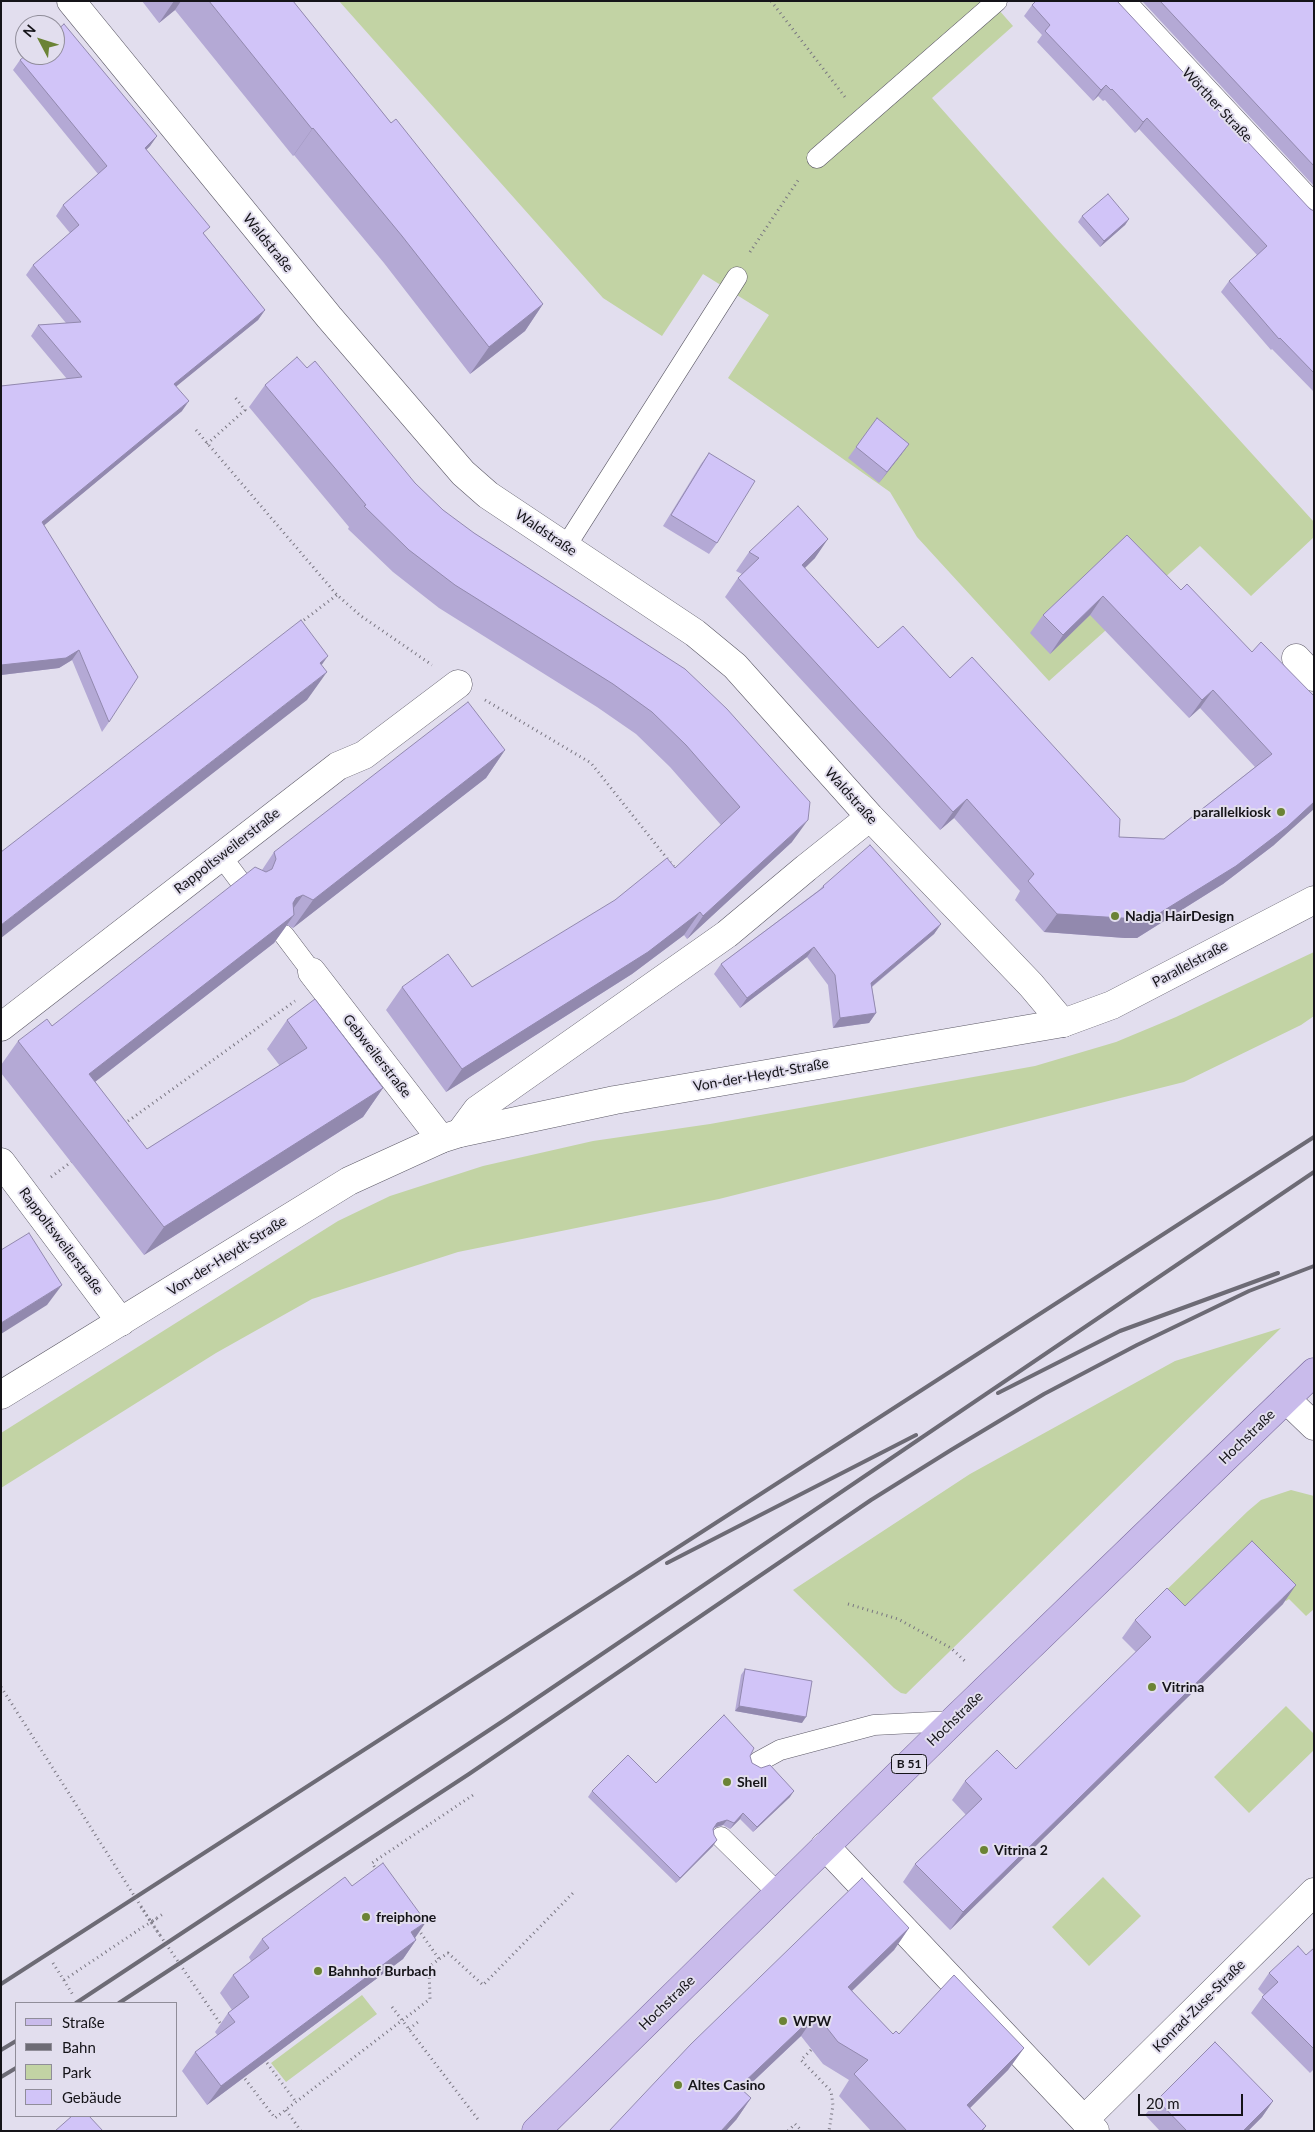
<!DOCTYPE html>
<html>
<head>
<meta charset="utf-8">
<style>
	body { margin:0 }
	#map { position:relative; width:1315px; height:2132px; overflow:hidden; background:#e2deee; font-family:Lato,sans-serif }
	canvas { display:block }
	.frame { position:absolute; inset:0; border:2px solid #151419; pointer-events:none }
	.legend { position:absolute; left:15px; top:2002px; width:162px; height:115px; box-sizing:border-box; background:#e2deee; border:1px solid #908d99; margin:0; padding:6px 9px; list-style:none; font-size:15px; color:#151419 }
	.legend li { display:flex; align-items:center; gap:10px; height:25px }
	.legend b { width:25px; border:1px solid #908d99 }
	.north { position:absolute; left:15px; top:15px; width:50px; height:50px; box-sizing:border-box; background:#e2deee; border:1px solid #908d99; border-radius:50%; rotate:310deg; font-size:14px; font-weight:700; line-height:20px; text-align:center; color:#151419 }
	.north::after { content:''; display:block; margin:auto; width:18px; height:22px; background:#6b8335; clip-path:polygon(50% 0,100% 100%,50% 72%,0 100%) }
	.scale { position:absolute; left:1138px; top:2094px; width:105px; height:22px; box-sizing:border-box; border:2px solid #151419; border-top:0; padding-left:6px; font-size:15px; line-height:18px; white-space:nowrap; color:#151419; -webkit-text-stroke:4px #e2deee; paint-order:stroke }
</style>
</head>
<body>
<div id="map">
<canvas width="1315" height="2132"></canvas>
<div class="frame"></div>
<ul class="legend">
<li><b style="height:6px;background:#c9bbeb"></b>Straße</li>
<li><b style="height:6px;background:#6d6b75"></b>Bahn</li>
<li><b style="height:14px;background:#c2d3a4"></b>Park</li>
<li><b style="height:14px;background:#d1c4f8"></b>Gebäude</li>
</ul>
<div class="north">N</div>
<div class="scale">20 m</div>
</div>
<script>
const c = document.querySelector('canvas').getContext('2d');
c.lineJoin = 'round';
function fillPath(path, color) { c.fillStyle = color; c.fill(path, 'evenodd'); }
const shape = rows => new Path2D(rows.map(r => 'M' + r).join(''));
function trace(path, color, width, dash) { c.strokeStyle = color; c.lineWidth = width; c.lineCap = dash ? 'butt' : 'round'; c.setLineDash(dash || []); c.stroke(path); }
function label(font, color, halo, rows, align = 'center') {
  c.font = font + ' Lato,sans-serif'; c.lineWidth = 4; c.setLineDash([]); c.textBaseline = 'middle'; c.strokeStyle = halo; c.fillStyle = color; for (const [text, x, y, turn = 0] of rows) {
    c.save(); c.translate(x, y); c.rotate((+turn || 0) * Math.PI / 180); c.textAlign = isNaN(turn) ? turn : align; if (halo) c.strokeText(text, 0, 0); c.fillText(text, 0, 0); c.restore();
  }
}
fillPath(shape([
	[339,1,991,1,1013,26,932,98,1054,236,1314,522,1314,537,1251,596,1200,546,1049,681,917,537,890,492,728,378,769,315,703,274,662,336,603,298],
	[1314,952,1314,1016,1301,1025,1184,1082,719,1199,458,1252,312,1299,216,1353,1,1488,1,1433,338,1221,390,1196,483,1166,593,1141,710,1124,1035,1066,1116,1042,1176,1017],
	[1281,1328,906,1694,901,1693,894,1688,793,1590,970,1474,1175,1361],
	[1291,1490,1314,1496,1314,1609,1306,1616,1289,1599,1286,1601,1240,1554,1172,1620,1154,1602,1248,1511,1261,1500],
	[1286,1706,1314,1734,1314,1750,1249,1813,1214,1777],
	[1103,1877,1141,1916,1089,1966,1052,1927],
	[362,1995,377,2014,286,2082,271,2063]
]), '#c2d3a4');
const lane = shape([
	[817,158,997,1],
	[566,546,737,277],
	[221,856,245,888],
	[284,935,312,972],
	[758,1762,780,1750,874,1725,953,1721],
	[721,1837,778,1893]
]);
const street = shape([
	[71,1,329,317,463,473,488,495,695,633,735,666,870,817,1031,985,1063,1023],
	[1120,1,1314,209],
	[1296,658,1314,677],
	[312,972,441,1139],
	[1,1027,338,766,364,755,458,684],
	[460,1133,477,1110,727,934,806,868,870,817],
	[1,1162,121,1322],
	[1286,1399,1314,1426],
	[825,1846,1084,2120],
	[1095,2131,1084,2120,1314,1892]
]);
const secondary = shape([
	[1,1395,349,1181,441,1139,460,1133,615,1100,1063,1023,1112,1005,1314,900]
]);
const primary = shape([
	[536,2131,953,1721,1314,1372]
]);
trace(lane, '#5d5a67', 21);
trace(street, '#5d5a67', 29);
trace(secondary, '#5d5a67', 29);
trace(primary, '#736398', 29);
trace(shape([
	[771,1,845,97],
	[750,252,799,179],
	[196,430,337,595,361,616,432,665],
	[207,444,245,410,234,396],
	[300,623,337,595],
	[485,700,591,763,677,871],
	[124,1124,295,1001],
	[51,1177,74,1160],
	[848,1604,898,1619,951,1648,967,1663],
	[377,1871,372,1863,476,1793],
	[141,1907,151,1922,163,1914],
	[151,1922,162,1938],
	[418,1929,439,1959],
	[53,1963,73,1995],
	[64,1980,143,1927],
	[392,2007,480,2122],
	[409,2029,418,2022],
	[811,2050,801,2060,831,2091,833,2105,829,2131],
	[264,2059,296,2102],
	[242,2075,275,2118,430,1999,429,1967,439,1959,448,1953,483,1985,574,1892],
	[286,2110,301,2131],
	[788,2131,795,2124,802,2131]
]), '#797681', 3, [1, 4]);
trace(lane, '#fff', 20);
trace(street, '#fff', 28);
trace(secondary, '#fff', 28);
trace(primary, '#c9bbeb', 28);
trace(shape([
	[998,1393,1120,1331,1278,1273],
	[667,1563,916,1435],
	[1,1984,1314,1137],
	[76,2003,506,1719,1314,1172],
	[119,2003,469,1774,871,1500,951,1450,1044,1394,1137,1345,1249,1291,1314,1266],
	[1,2050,16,2041],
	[1,2077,16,2068]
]), '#6d6b75', 4);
trace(shape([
	[1,1687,151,1922,222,2026],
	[143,1927,158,1918]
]), '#797681', 3, [1, 4]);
fillPath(shape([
	[142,1,293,1,391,123,543,304,525,331,470,374,384,263,294,155,293,156,175,10,159,23],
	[1142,1,1314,1,1314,186],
	[1032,5,1314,211,1314,392,1272,349,1271,350,1221,292,1229,281,1257,255,1139,129,1135,133,1105,100,1103,101,1098,96,1093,101,1037,42,1042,35,1024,16],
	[20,60,157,136,150,146,146,150,205,235,265,310,258,320,176,386,182,411,44,525,109,722,102,732,72,660,59,668,1,675,1,386,67,379,31,336,38,325,66,323,26,275,33,265,70,233,56,216,63,205,98,174,13,70],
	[1082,216,1129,219,1125,225,1100,247,1078,222],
	[307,368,415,483,443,510,792,842,687,939,684,935,632,974,446,1092,386,1010,402,987,472,987,675,868,721,825,670,767,636,734,597,707,439,608,393,572,348,529,349,527,249,407,265,385],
	[909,444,879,483,848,458,856,447],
	[709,453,717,543,709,554,663,526,701,464],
	[1127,535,1181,590,1252,652,1314,696,1274,845,1223,884,1137,938,1125,938,1044,932,1015,900,1020,891,954,818,940,830,725,597,738,578,742,574,736,571,749,552,815,558,804,568,878,648,950,678,1119,837,1164,839,1255,767,1200,708,1189,718,1090,615,1050,654,1030,633,1043,615],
	[505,750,486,778,293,928,287,925,274,943,95,1082,147,1149,280,1066,267,1049,287,1020,383,1088,363,1117,144,1255,1,1073,1,1065,18,1041,52,1026,262,870,274,852],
	[823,886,941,924,934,934,872,987,876,1013,869,1023,833,1028,828,985,807,957,740,1008,714,974,721,964,819,890],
	[1283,1604,950,1930,903,1882,915,1864,966,1815,952,1800,965,1781,1016,1769,1136,1652,1122,1638,1135,1620,1185,1606],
	[745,1669,802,1723,735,1711,741,1675],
	[750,1756,752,1763,790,1797,753,1832,740,1819,730,1829,723,1825,714,1828,713,1846,676,1883,588,1797,592,1791,656,1783],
	[352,1886,415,1938,416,1940,403,1959,207,2105,182,2071,195,2052,218,2036,215,2032,228,2013,232,2010,220,1993,233,1975,251,1961,249,1957,262,1939],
	[909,1928,894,1950,852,1991,893,2034,899,2034,1024,2048,1008,2070,970,2108,986,2126,983,2131,871,2131,839,2096,849,2080,823,2064,801,2036,743,2091,751,2098,736,2120,609,2131],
	[1314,1948,1314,2069,1310,2073,1251,2013,1264,1995,1258,1989,1269,1973,1306,1955],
	[1157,2100,1273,2101,1262,2117,1248,2131,1160,2131,1145,2115]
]), '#b4a9d5');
fillPath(shape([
	[174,1,181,1,175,10,159,23],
	[1106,85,1098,96,1093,101,1101,90],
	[1147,118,1139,129,1135,133,1143,122],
	[313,128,294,155,293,156,312,129],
	[157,136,150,146,138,158,145,148],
	[1129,219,1125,225,1100,247,1104,241],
	[543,304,525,331,470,374,489,347],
	[265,310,258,320,167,394,174,384],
	[189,401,182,411,35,533,42,522],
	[909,444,901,455,879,483,887,472],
	[828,539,815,558,789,584,802,565],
	[1103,596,1090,615,1050,654,1063,635],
	[79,650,72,660,59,668,1,675,1,665],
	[328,656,308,684,320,663],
	[327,672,307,700,1,938,1,925],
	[1213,690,1200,708,1189,718,1202,700],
	[505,750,486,778,293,928,313,900],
	[967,799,954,818,940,830,953,812],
	[1314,802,1314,809,1274,845,1223,884,1137,938,1125,938,1044,932,1057,914],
	[808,820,792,842,687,939,703,916],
	[303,895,283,923,276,926,296,898],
	[700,912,684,935,632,974,446,1092,462,1069],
	[294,915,274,943,69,1102,89,1074],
	[941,924,934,934,864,993,871,983],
	[814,947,807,957,740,1008,747,998],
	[876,1013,869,1023,833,1028,840,1018],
	[383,1088,363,1117,144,1255,164,1227],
	[62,1285,47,1305,1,1334,1,1323],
	[1296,1585,1283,1604,950,1930,963,1912],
	[739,1706,806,1717,802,1723,735,1711],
	[794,1791,790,1797,753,1832,757,1827],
	[743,1813,740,1819,730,1829,734,1823],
	[727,1820,723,1825,713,1828,717,1823],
	[717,1840,713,1846,676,1883,680,1878],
	[426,1922,413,1941,411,1932],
	[909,1928,894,1950,833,2009,848,1987],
	[416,1940,403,1959,207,2105,221,2086],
	[816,2014,801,2036,724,2109,739,2087],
	[1024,2048,1008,2070,951,2127,967,2105],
	[751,2098,736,2120,726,2131,721,2131],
	[1273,2101,1262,2117,1248,2131,1243,2131]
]), '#9289ae');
const building = shape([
	[209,1,293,1,391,123,396,119,543,304,489,347,402,236,313,128,312,129,209,1],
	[1036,1,1117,1,1310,209,1314,211,1314,373,1280,338,1279,339,1229,281,1267,246,1147,118,1143,122,1112,89,1111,90,1106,85,1101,90,1045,31,1050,25,1032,5,1036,1],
	[1160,1,1314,1,1314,166,1160,1],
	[64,24,157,136,145,148,210,227,203,233,265,310,174,384,189,401,42,522,138,677,109,722,79,650,66,658,1,665,1,386,82,377,38,325,81,322,33,265,79,225,63,205,107,166,20,60,26,55,55,55,55,32,64,24],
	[1108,194,1129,219,1104,241,1082,216,1108,194],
	[297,357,307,368,315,361,415,483,443,510,474,533,685,669,727,709,810,802,808,820,703,916,700,912,648,952,462,1069,402,987,448,954,472,987,615,900,667,858,675,868,740,807,686,745,652,712,613,684,455,585,409,550,364,506,366,505,265,385,297,357],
	[877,418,909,444,887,472,856,447,877,418],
	[709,453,755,481,717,543,671,515,709,453],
	[798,506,828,539,802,565,878,648,903,626,950,678,972,657,1120,819,1119,837,1164,839,1272,754,1213,690,1202,700,1103,596,1063,635,1043,615,1127,535,1181,590,1187,584,1252,652,1261,642,1314,696,1314,802,1287,827,1236,866,1150,919,1138,919,1057,914,1028,881,1034,874,967,799,953,812,738,578,759,558,749,552,798,506],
	[301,620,328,656,320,663,327,672,1,925,1,852,301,620],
	[468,702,505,750,313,900,303,895,296,898,293,903,294,915,89,1074,147,1149,307,1048,287,1020,315,999,383,1088,164,1227,18,1041,47,1019,52,1026,255,867,266,872,272,869,276,859,274,852,468,702],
	[870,845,941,924,871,983,876,1013,840,1018,835,975,814,947,747,998,721,964,824,887,823,886,870,845],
	[29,1233,62,1285,1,1323,1,1250,29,1233],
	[1252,1541,1296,1585,963,1912,915,1864,982,1799,965,1781,997,1750,1016,1769,1151,1637,1135,1620,1167,1588,1185,1606,1252,1541],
	[745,1669,812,1681,806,1717,739,1706,745,1669],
	[724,1715,754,1748,750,1756,752,1763,761,1768,770,1765,794,1791,757,1827,743,1813,734,1823,727,1820,717,1823,713,1829,714,1835,717,1840,680,1878,592,1791,628,1755,656,1783,724,1715],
	[383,1863,426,1922,411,1932,416,1940,221,2086,195,2052,235,2022,228,2013,249,1997,233,1975,269,1948,262,1939,345,1877,352,1886,383,1863],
	[862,1878,909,1928,848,1987,893,2034,896,2031,899,2034,954,1975,1024,2048,967,2105,986,2126,981,2131,907,2131,854,2074,868,2060,838,2042,816,2014,739,2087,751,2098,721,2131,609,2131,691,2044,862,1878],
	[1298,1946,1306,1955,1314,1948,1314,2049,1262,1997,1278,1982,1269,1973,1298,1946],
	[1215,2042,1273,2101,1243,2131,1187,2131,1157,2100,1215,2042],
	[72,2116,89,2116,103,2131,55,2131,72,2116]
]);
fillPath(building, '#d1c4f8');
trace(building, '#9289ae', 1);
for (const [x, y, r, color] of [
	[1281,812,5,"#6b8335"],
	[1115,916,5,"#6b8335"],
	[1152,1687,5,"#6b8335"],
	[727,1782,5,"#6b8335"],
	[984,1850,5,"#6b8335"],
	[366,1917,5,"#6b8335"],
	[318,1971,5,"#6b8335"],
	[783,2021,5,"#6b8335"],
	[678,2085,5,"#6b8335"]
]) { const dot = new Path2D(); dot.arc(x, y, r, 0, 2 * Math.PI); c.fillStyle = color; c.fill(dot); trace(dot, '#e2deee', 2); }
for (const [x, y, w] of [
	[909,1764,35]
]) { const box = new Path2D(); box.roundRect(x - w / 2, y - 9.5, w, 19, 4); c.fillStyle = '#e2deee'; c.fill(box); trace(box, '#151419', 1); }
label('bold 12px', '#151419', null, [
	["B 51",909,1764]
]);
label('14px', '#151419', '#e2deee', [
	["Wörther Straße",1217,105,47],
	["Waldstraße",268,243,51],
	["Waldstraße",546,533,34],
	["Waldstraße",851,796,48],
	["Rappoltsweilerstraße",227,851,-38],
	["Parallelstraße",1190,964,-28],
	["Gebweilerstraße",377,1056,52],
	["Von-der-Heydt-Straße",761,1075,-10],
	["Rappoltsweilerstraße",61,1241,53],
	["Von-der-Heydt-Straße",227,1256,-32],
	["Hochstraße",1247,1437,-44],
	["Hochstraße",955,1719,-44],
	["Hochstraße",667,2003,-44],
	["Konrad-Zuse-Straße",1199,2006,-45]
]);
label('bold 14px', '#151419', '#e2deee', [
	["parallelkiosk",1271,812,"right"],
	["Nadja HairDesign",1125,916],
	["Vitrina",1162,1687],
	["Shell",737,1782],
	["Vitrina 2",994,1850],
	["freiphone",376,1917],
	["Bahnhof Burbach",328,1971],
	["WPW",793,2021],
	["Altes Casino",688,2085]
], 'left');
</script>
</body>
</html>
